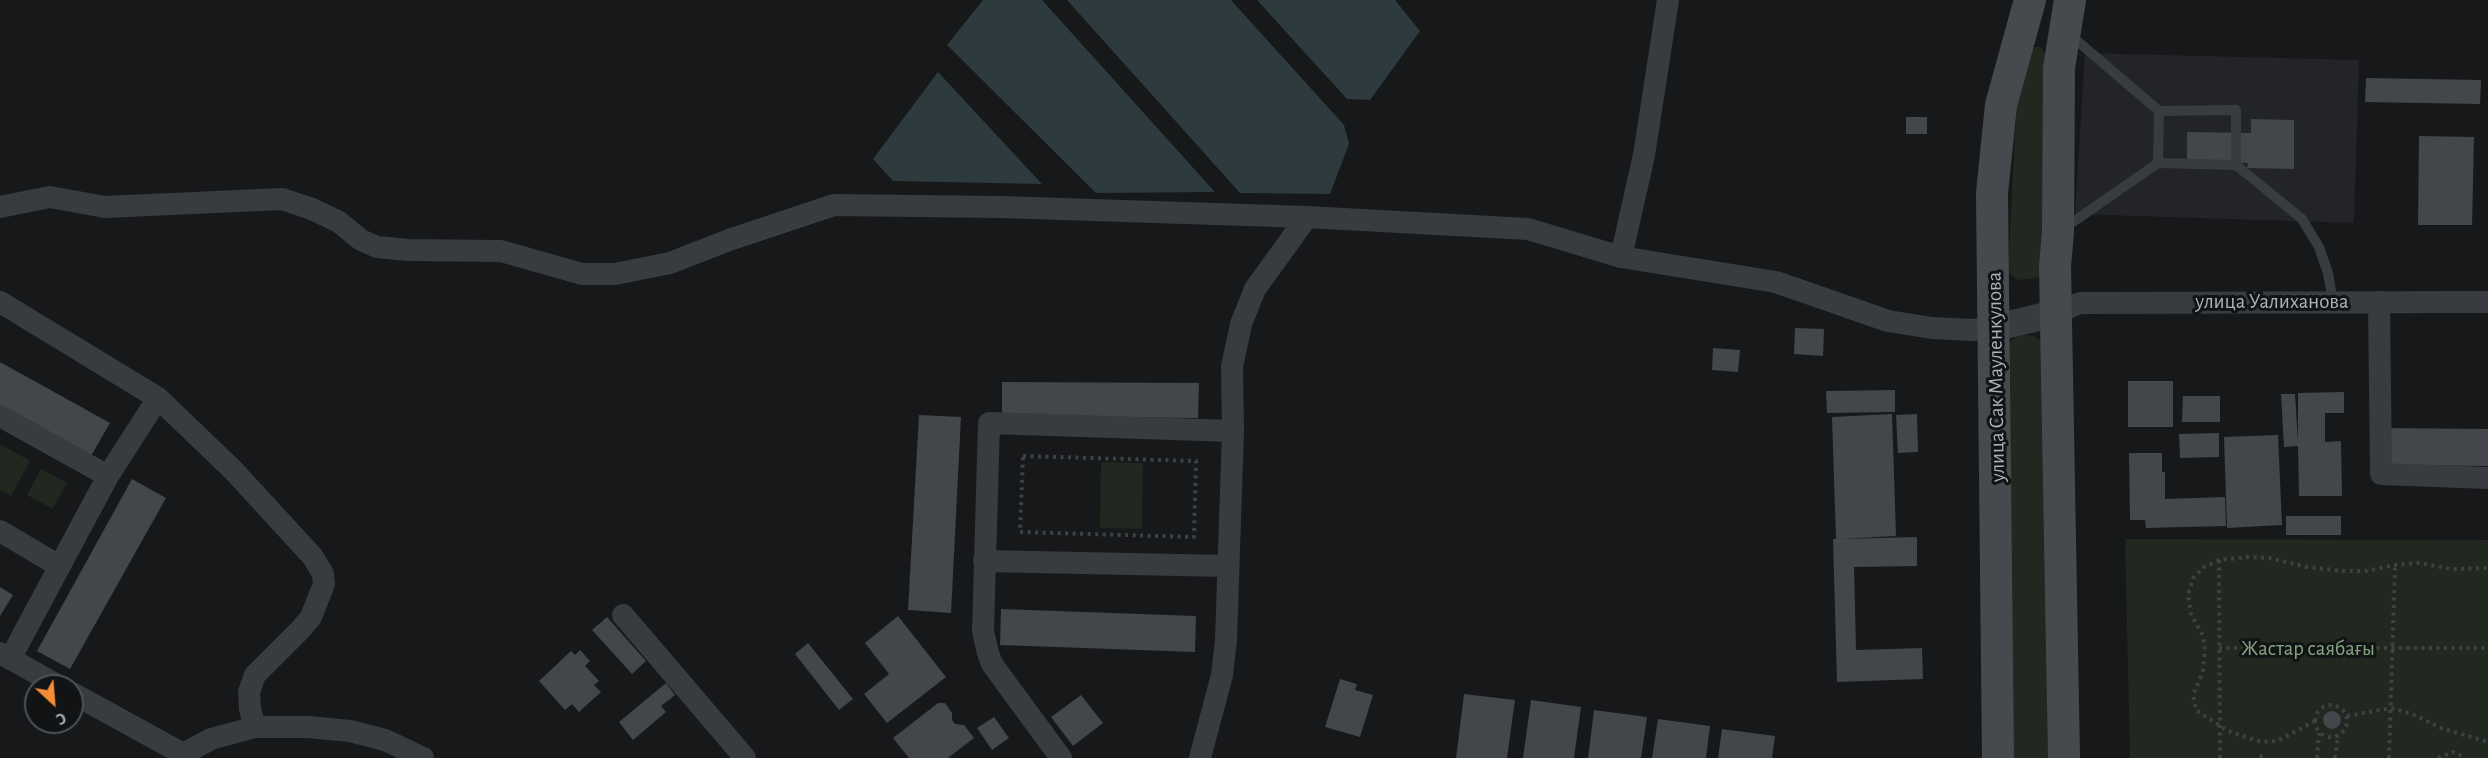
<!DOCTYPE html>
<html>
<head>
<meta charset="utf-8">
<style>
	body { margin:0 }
	#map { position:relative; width:2488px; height:758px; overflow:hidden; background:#17181a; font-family:"Alegreya Sans",sans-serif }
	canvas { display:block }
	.north { position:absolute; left:24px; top:674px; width:60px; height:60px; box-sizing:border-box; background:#121315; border:2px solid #4e5357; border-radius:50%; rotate:154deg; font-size:16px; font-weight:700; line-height:24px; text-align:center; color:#a9b2b9 }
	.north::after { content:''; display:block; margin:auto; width:21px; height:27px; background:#f48d35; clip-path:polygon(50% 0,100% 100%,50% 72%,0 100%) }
</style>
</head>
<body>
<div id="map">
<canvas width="2488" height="758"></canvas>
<div class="north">С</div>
</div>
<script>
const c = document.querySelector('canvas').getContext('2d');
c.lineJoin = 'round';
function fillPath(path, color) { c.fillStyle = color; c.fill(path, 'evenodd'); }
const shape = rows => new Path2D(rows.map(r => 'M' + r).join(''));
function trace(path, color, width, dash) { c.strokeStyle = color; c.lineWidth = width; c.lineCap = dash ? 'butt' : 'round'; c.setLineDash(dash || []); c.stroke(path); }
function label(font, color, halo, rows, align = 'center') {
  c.font = font + ' "Alegreya Sans",sans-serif'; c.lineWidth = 6; c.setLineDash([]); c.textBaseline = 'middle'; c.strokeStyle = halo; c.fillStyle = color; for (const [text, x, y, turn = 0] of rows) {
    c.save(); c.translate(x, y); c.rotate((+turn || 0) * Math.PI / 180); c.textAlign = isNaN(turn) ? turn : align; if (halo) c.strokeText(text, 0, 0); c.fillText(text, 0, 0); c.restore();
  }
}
fillPath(shape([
	[2085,53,2359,60,2354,223,2075,214]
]), '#232427');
fillPath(shape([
	[2035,47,2041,47,2047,58,2045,270,2037,278,2017,280,2008,272,2018,76,2024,58],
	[2026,335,2034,336,2044,343,2048,758,2012,758,2007,345,2017,336],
	[0,444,30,461,11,496,0,490],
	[1101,462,1143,463,1142,529,1100,528],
	[41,469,67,483,53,509,27,495],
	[2125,539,2488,540,2488,758,2130,758]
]), '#20281f');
fillPath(shape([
	[983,0,1042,0,1215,192,1096,193,947,45],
	[1067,0,1231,0,1344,125,1349,144,1330,194,1240,193],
	[1257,0,1395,0,1420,31,1370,100,1347,99],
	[938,72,1042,184,893,181,873,159]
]), '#2d3a3e');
fillPath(shape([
	[2366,78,2481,80,2480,104,2365,102],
	[1906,117,1927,117,1927,134,1906,134],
	[2251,119,2294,120,2294,169,2247,168,2248,163,2187,162,2187,132,2251,133],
	[2419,136,2474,137,2472,225,2418,225],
	[1795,328,1824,329,1823,356,1794,354],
	[1713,348,1740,350,1738,372,1712,370],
	[0,362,110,423,91,456,0,406],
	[2128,381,2173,381,2173,427,2128,427],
	[1002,382,1199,383,1198,418,1002,416],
	[1895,390,1895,412,1827,413,1826,391],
	[2344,392,2344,413,2325,413,2325,442,2341,441,2342,496,2299,496,2298,446,2284,447,2281,394,2295,394,2298,442,2298,393],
	[2183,396,2220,396,2220,422,2182,422],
	[1892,414,1896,536,1839,539,1917,537,1917,566,1854,567,1856,650,1922,648,1923,679,1837,682,1833,539,1836,539,1832,417],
	[1917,414,1918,452,1898,453,1896,415],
	[919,415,961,417,951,613,908,610],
	[2383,428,2488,429,2488,466,2382,465],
	[2219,433,2219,457,2180,458,2179,434],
	[2278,435,2282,525,2227,528,2224,437],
	[2129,453,2162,453,2162,472,2165,472,2165,499,2225,497,2226,526,2146,528,2145,520,2130,520],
	[132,479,166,498,70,669,37,651],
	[2286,516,2341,516,2341,535,2286,535],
	[0,587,13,595,0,616],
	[1001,609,1196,616,1195,652,1000,645],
	[898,616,946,677,887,723,864,694,889,674,865,643],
	[607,617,646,661,632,674,592,630],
	[808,643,853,699,839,710,795,654],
	[580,650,590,661,585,666,599,681,594,685,601,692,579,712,572,704,565,710,539,681,571,651,575,655],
	[1340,679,1357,684,1355,690,1373,695,1360,737,1325,727],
	[666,683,675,695,661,706,666,712,633,740,619,722],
	[1464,694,1515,700,1507,758,1456,758],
	[1081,695,1103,723,1073,746,1051,717],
	[1531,700,1581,707,1574,758,1523,758],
	[938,703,945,703,952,713,952,720,955,724,964,725,974,738,948,758,909,758,893,738],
	[1594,710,1647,717,1641,758,1588,758],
	'2323 720a9 9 0 1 1 18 0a9 9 0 1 1-18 0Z',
	[994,717,1009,738,992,750,977,728],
	[1658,719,1710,726,1706,758,1652,758],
	[1722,729,1775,736,1772,758,1718,758]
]), '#43464a');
trace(shape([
	[1023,456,1196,461,1194,537,1020,532,1023,456],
	[2219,560,2220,758],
	[2219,648,2488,648],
	'2315 721a16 16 0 1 1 32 0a16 16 0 1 1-32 0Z',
	[2347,716,2391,708,2412,714,2441,728,2488,742],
	[2315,721,2277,741,2261,742,2228,731,2196,710,2193,695,2203,672,2205,645,2202,634,2191,614,2188,595,2193,578,2204,567,2219,560,2248,557,2270,558,2307,567,2343,571,2366,571,2395,565,2419,563,2452,569,2488,568],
	[2260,758,2262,756,2265,758],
	[2317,758,2319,733],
	[2335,758,2338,736],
	[2389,758,2395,565],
	[2438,758,2453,752,2466,758]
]), '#3e4246', 4, [3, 4.5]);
trace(shape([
	[2159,111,2236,110,2236,165],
	[2158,163,2236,165,2302,219,2319,247,2328,273,2333,302],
	[2063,229,2158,163,2159,111,2068,33]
]), '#383b3f', 10);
trace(shape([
	[0,207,50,197,105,207,282,199,312,209,339,222,361,240,377,247,408,250,501,251,582,274,615,274,670,263,729,240,834,205,1001,207,1307,217,1528,229,1621,257,1776,282,1888,321,1932,328,1971,330,1994,328],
	[1621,257,1644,155,1668,0],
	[0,302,158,398,233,470,313,557,323,574,324,584,311,617,301,629,255,675,249,692,250,709,255,727],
	[2379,302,2381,474,2488,478],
	[2057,313,2080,303,2488,302],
	[0,416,108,476],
	[0,531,59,566],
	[984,561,1227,566],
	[623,615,745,758],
	[0,653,59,686],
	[10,659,108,476,158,398],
	[72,693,183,754],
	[183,754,211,739,255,727,308,727,350,731,385,740,423,758],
	[1061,758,992,664,988,653,983,631,989,423,1233,431],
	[1200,758,1222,675,1226,640,1233,431,1232,367,1241,324,1255,289,1307,217]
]), '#383b3f', 22);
trace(shape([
	[1994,328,2057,313]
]), '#383b3f', 27);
trace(shape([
	[1998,758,1992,193,2001,105,2030,0],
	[2064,758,2055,266,2058,232,2059,68,2070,0]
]), '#464a4f', 32);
label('21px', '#a9b2b9', '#121315', [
	["улица Уалиханова",2272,302],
	["улица Сак Мауленкулова",1996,377,-91]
]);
label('21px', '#85a580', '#121315', [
	["Жастар саябағы",2308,649]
]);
</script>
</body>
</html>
